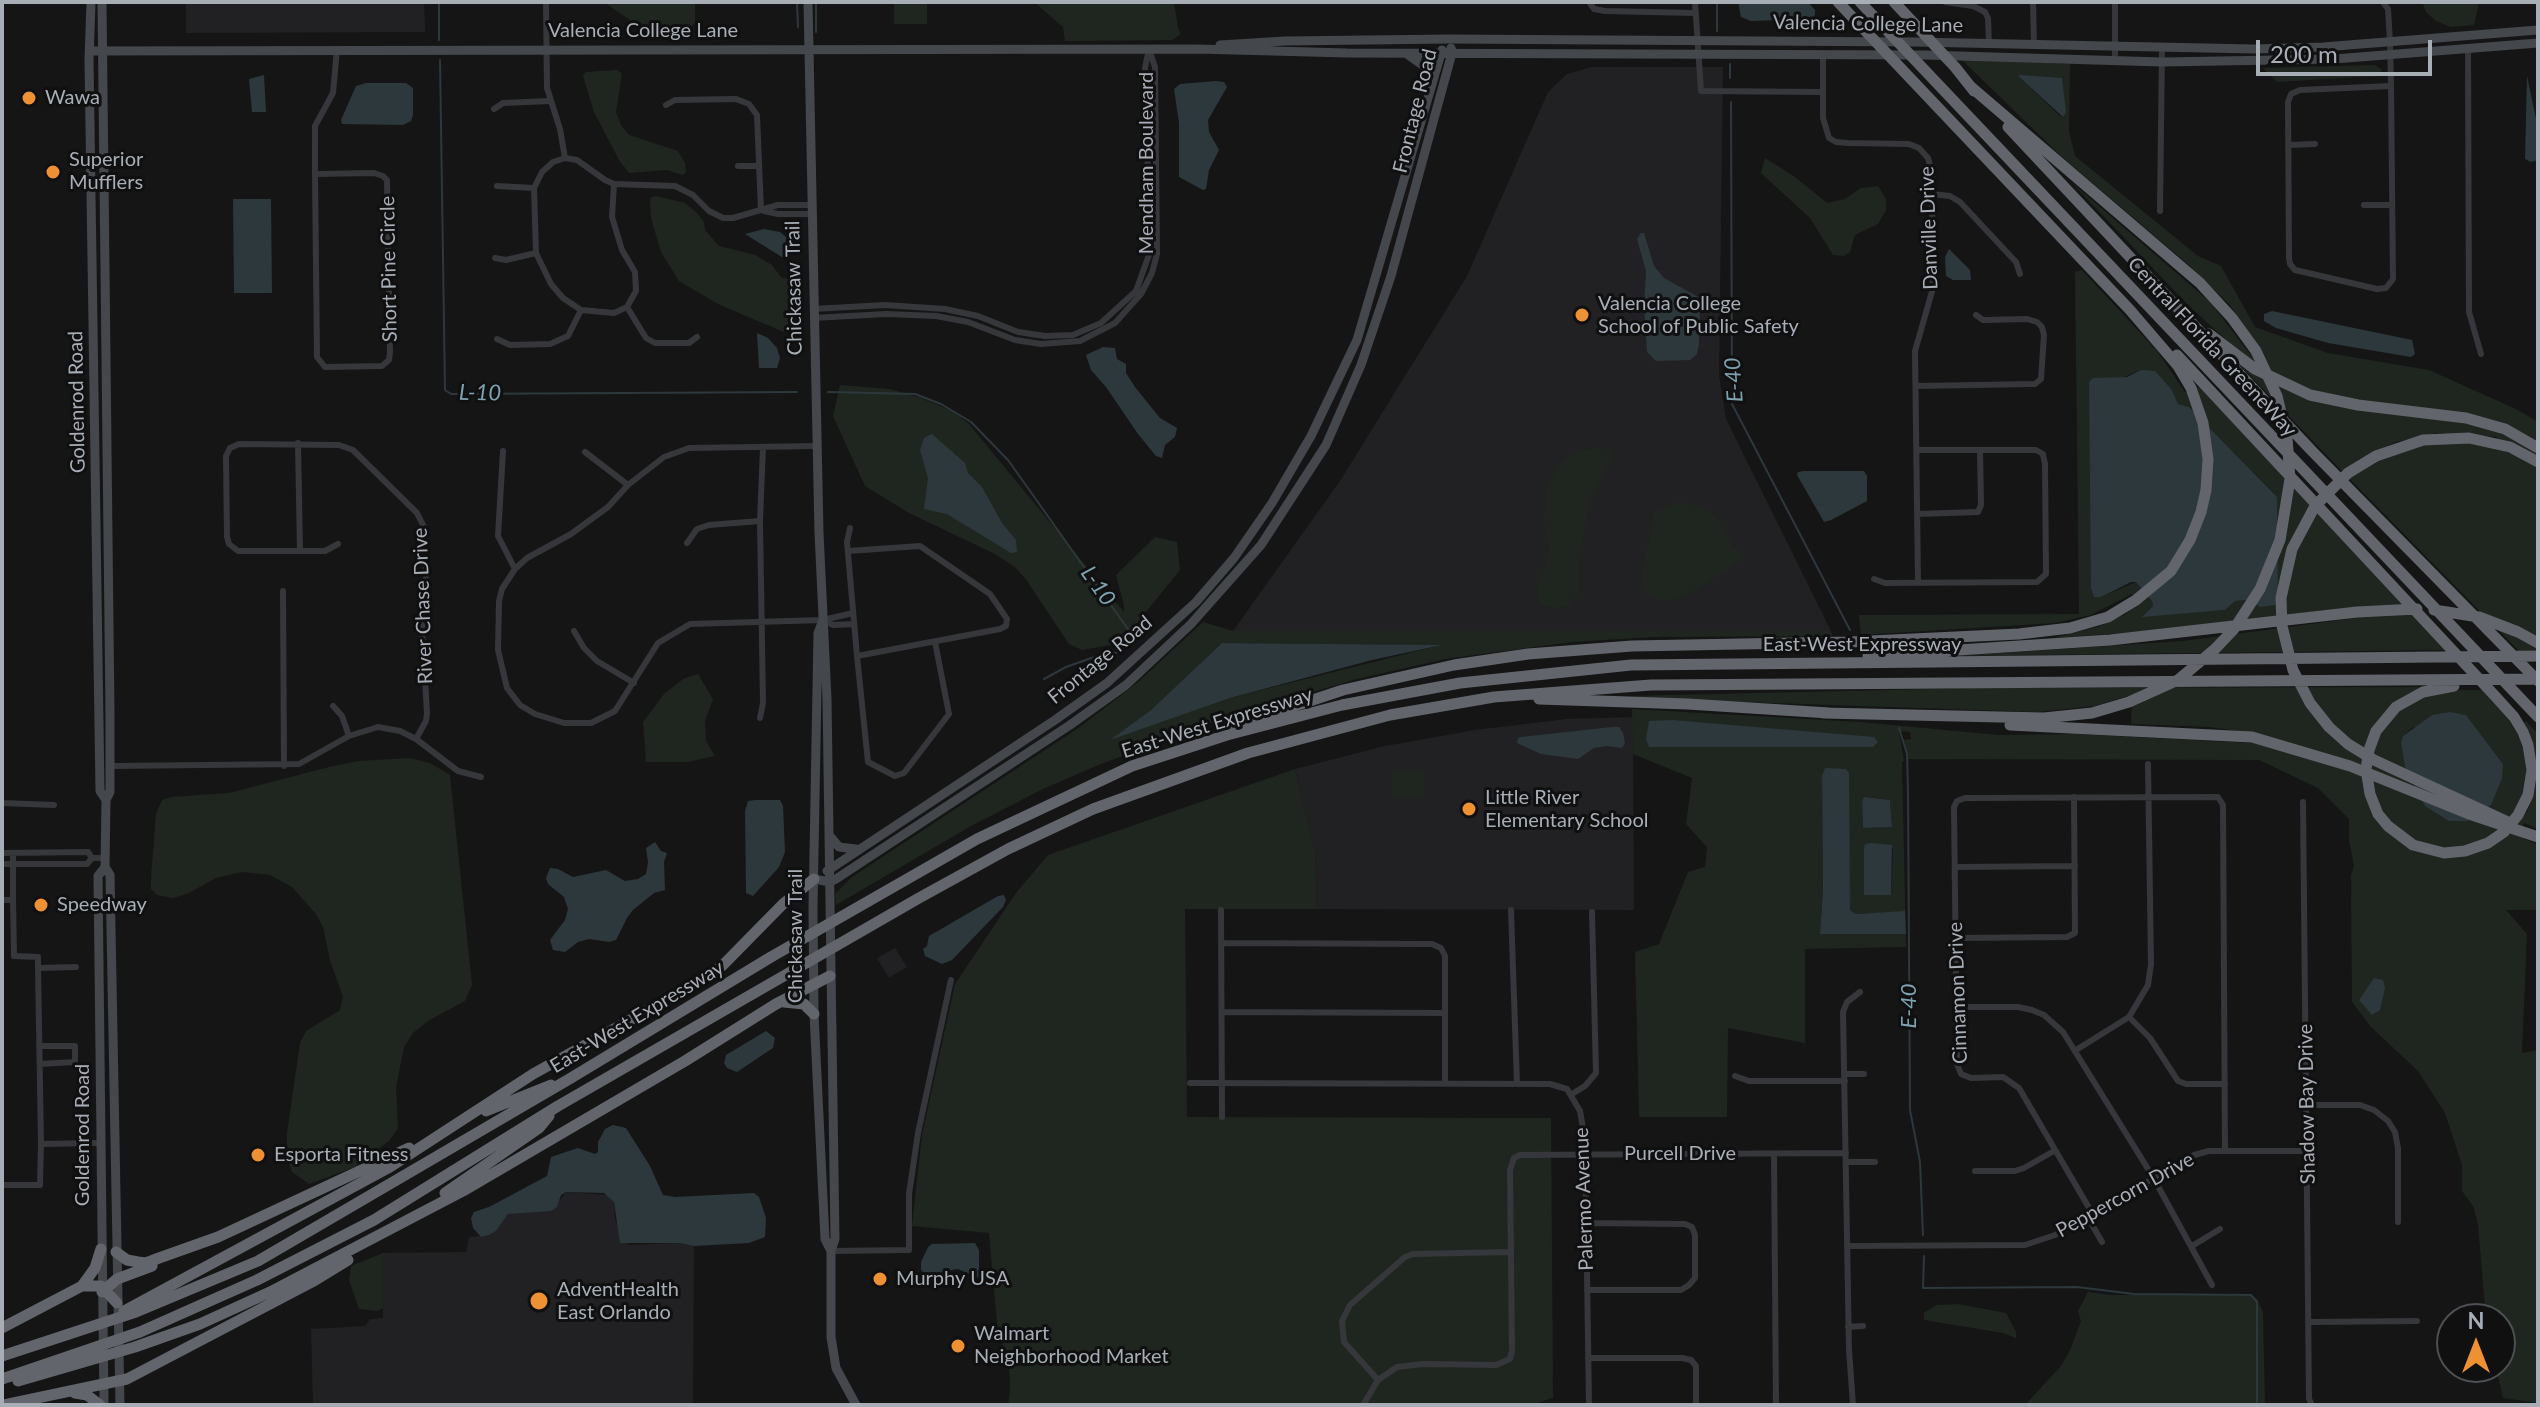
<!DOCTYPE html>
<html>
<head>
<meta charset="utf-8">
<style>
	body { margin:0 }
	#map { position:relative; width:2540px; height:1407px; overflow:hidden; background:#151516; font-family:Lato,sans-serif }
	canvas { display:block }
	.frame { position:absolute; inset:0; border:4px solid #a7aeb6; pointer-events:none }
	.north { position:absolute; left:2436px; top:1303px; width:80px; height:80px; box-sizing:border-box; background:#101011; border:2px solid #4c4f53; border-radius:50%; rotate:0deg; font-size:22px; font-weight:700; line-height:32px; text-align:center; color:#a7aeb6 }
	.north::after { content:''; display:block; margin:auto; width:28px; height:36px; background:#ee9135; clip-path:polygon(50% 0,100% 100%,50% 72%,0 100%) }
	.scale { position:absolute; left:2256px; top:40px; width:176px; height:36px; box-sizing:border-box; border:4px solid #a7aeb6; border-top:0; padding-left:10px; font-size:24px; line-height:28px; white-space:nowrap; color:#a7aeb6; -webkit-text-stroke:6px #101011; paint-order:stroke }
</style>
</head>
<body>
<div id="map">
<canvas width="2540" height="1407"></canvas>
<div class="frame"></div>
<div class="north">N</div>
<div class="scale">200 m</div>
</div>
<script>
const c = document.querySelector('canvas').getContext('2d');
c.lineJoin = 'round';
function fillPath(path, color) { c.fillStyle = color; c.fill(path, 'evenodd'); }
const shape = rows => new Path2D(rows.map(r => 'M' + r).join(''));
function trace(path, color, width, dash) { c.strokeStyle = color; c.lineWidth = width; c.lineCap = dash ? 'butt' : 'round'; c.setLineDash(dash || []); c.stroke(path); }
function label(font, color, halo, rows, align = 'center') {
  c.font = font + ' Lato,sans-serif'; c.lineWidth = 6; c.setLineDash([]); c.textBaseline = 'middle'; c.strokeStyle = halo; c.fillStyle = color; for (const [text, x, y, turn = 0] of rows) {
    c.save(); c.translate(x, y); c.rotate((+turn || 0) * Math.PI / 180); c.textAlign = isNaN(turn) ? turn : align; if (halo) c.strokeText(text, 0, 0); c.fillText(text, 0, 0); c.restore();
  }
}
fillPath(shape([
	[186,2,424,2,425,32,186,33],
	[1592,67,1723,67,1719,376,1726,419,1831,631,1233,631,1340,481,1467,276,1548,92,1567,74],
	[1633,717,1634,910,1317,909,1315,850,1295,769,1385,746,1475,730,1567,719],
	[895,948,907,967,889,978,877,958],
	[566,1192,609,1195,614,1202,615,1220,629,1245,680,1243,694,1246,693,1405,313,1405,311,1329,365,1326,370,1319,383,1318,383,1253,466,1252,469,1237,489,1235,496,1231,508,1214,560,1200]
]), '#212123');
fillPath(shape([
	[604,2,695,2,695,23,686,31,637,25],
	[894,2,927,2,927,24,894,24],
	[1034,2,1174,2,1178,28,1181,34,1172,40,1065,41,1063,27],
	[2422,2,2479,2,2474,25,2451,27,2436,21,2426,12],
	[1961,59,2070,64,2069,132,2075,156,2198,256,2221,266,2255,327,2328,353,2429,370,2518,410,2538,422,2538,443,2519,431,2359,403,2311,392,2247,359,2187,304,2070,181,2210,302,2250,354,2259,347,2229,304,2189,265,2062,157],
	[2018,76,2063,82,2063,117,2060,116],
	[2375,65,2382,70,2378,76,2277,82,2263,68],
	[616,70,622,73,616,112,621,125,629,135,678,151,685,163,686,172,683,175,667,170,629,173,619,160,594,112,583,76,586,72],
	[1765,158,1795,177,1827,203,1845,199,1861,188,1878,186,1886,199,1886,210,1878,224,1855,235,1850,252,1844,256,1833,255,1810,218,1761,173],
	[656,196,685,203,696,212,704,222,705,230,719,246,755,255,772,265,781,277,791,280,797,320,784,332,720,305,679,281,661,252,651,218,650,198],
	[2082,270,2157,351,2185,392,2199,387,2333,526,2446,650,1953,656,2183,641,2356,618,2354,607,2135,632,2053,638,2100,626,2124,615,2139,604,2132,594,2091,615,2055,623,1861,635,1859,615,2079,614,2075,272],
	[2141,370,2172,390,2178,404,2189,407,2277,497,2248,600,2235,601,2225,610,2143,616,2153,606,2152,601,2136,582,2101,597,2093,378,2119,379],
	[2239,361,2259,375,2365,409,2492,427,2538,451,2538,456,2498,440,2497,437,2436,433,2396,442,2358,460,2363,468,2384,457,2424,444,2462,442,2501,449,2538,466,2538,650,2519,651,2337,466,2237,362],
	[840,385,890,389,921,398,952,411,969,424,1124,612,1124,605,1116,575,1155,537,1177,542,1180,570,1141,618,1138,640,1082,650,1069,644,1027,581,1015,567,995,554,909,513,865,486,833,416],
	[1596,448,1609,449,1613,453,1589,503,1579,559,1578,594,1567,606,1556,608,1543,605,1539,600,1537,586,1546,565,1549,548,1544,521,1547,485,1565,460,1579,451],
	[1675,503,1688,503,1702,508,1716,517,1734,547,1743,554,1740,560,1725,572,1686,595,1673,600,1658,600,1644,593,1642,573,1655,513],
	[1203,622,1233,631,1831,631,1832,636,1655,637,1572,642,1445,659,1353,680,1223,719,1101,764,1045,788,971,826,836,905,835,894,852,877,1080,727,1137,683],
	[1222,643,1437,645,1437,646,1230,698,1113,738,1151,710],
	[698,674,713,699,705,721,706,741,715,756,688,762,646,762,643,722,664,694,683,679],
	[2426,687,2388,711,2364,766,2392,833,2457,855,2522,818,2528,810,2534,792,2537,774,2534,748,2523,723,2526,721,2538,734,2538,829,2524,823,2519,836,2538,845,2538,910,2506,910,2527,934,2522,1053,2538,1050,2538,1403,2503,1398,2496,1367,2500,1367,2500,1319,2486,1319,2478,1224,2473,1206,2462,1191,2462,1165,2445,1113,2418,1071,2371,1027,2352,1002,2351,875,2354,866,2349,840,2349,819,2318,788,2259,760,1907,759,1904,740,1911,739,1910,732,1899,731,1904,761,1902,761,1906,947,1805,949,1805,1043,1728,1028,1727,1117,1639,1117,1635,952,1659,944,1688,872,1705,867,1707,847,1686,824,1692,778,1633,754,1632,709,1860,722,1999,735,2075,734,2251,743,2252,733,2209,727,2131,724,2132,707,2127,696,2095,706,2036,712,1683,700,1628,696,1972,688],
	[1822,776,1850,910,1856,914,1905,912,1820,934,1823,889],
	[1865,797,1890,800,1892,827,1863,828,1862,802],
	[1865,844,1893,849,1891,895,1864,889],
	[2447,690,2484,690,2502,709,2518,735,2525,752,2527,774,2524,791,2512,819,2484,841,2448,850,2423,845,2398,831,2378,806,2369,775,2376,737,2408,702],
	[2466,715,2503,764,2401,742,2403,736,2412,728],
	[410,758,430,763,450,775,472,985,465,1001,428,1021,413,1033,404,1047,396,1088,398,1128,390,1140,355,1167,309,1184,292,1172,287,1156,287,1133,300,1043,306,1031,340,1010,343,997,330,960,323,927,316,914,292,887,270,875,242,872,216,878,189,893,173,898,157,895,151,889,151,877,156,814,162,800,171,797,229,793,329,767,358,761],
	[1295,769,1315,850,1317,909,1185,909,1187,1117,1551,1118,1553,1398,1529,1405,1008,1405,1010,1392,1009,1357,998,1334,989,1233,912,1226,922,1135,955,984,1016,893,1048,855],
	[1392,771,1424,771,1424,796,1392,796],
	[383,1253,383,1308,377,1311,359,1309,349,1280,351,1266],
	[2088,1292,2111,1295,2249,1295,2257,1299,2263,1312,2265,1405,2025,1405,2061,1366,2070,1350,2081,1321,2078,1311],
	[1958,1304,2006,1313,2016,1332,2016,1338,2003,1333,1924,1320,1924,1313,1936,1305]
]), '#1f261f');
fillPath(shape([
	[1738,2,1808,2,1815,10,1815,15,1812,19,1751,21,1741,17],
	[264,75,266,112,252,112,249,79],
	[2020,75,2062,78,2066,112,2063,117,2018,76],
	[2527,76,2538,128,2538,160,2531,162,2525,159],
	[1216,81,1224,82,1227,87,1208,120,1209,132,1219,150,1209,170,1206,189,1203,190,1179,177,1179,123,1174,89,1180,84],
	[406,83,413,88,413,115,411,121,403,125,342,124,341,120,356,86,366,83],
	[233,199,271,199,272,293,234,293],
	[764,229,780,232,786,237,785,259,745,234],
	[1641,233,1644,233,1654,266,1664,278,1700,298,1699,344,1697,354,1690,360,1656,361,1647,352,1644,306,1646,271,1637,239],
	[1949,249,1970,270,1971,280,1953,280,1946,276,1945,257],
	[2272,311,2412,340,2415,354,2411,357,2328,343,2276,328,2264,321,2264,314],
	[757,333,768,338,777,348,780,358,777,368,759,368],
	[1103,347,1115,348,1117,359,1126,364,1126,373,1135,387,1160,418,1177,428,1175,437,1165,445,1162,458,1156,456,1138,434,1106,387,1091,370,1086,355],
	[2141,370,2155,371,2172,390,2178,404,2189,407,2277,497,2278,600,2275,605,2260,607,2248,600,2235,601,2225,610,2142,617,2153,606,2152,601,2136,582,2131,582,2101,597,2094,597,2091,588,2089,382,2093,378,2127,377],
	[932,434,965,463,968,473,982,487,1002,523,1016,540,1017,552,1011,553,947,514,924,509,928,478,920,450,924,438],
	[1804,471,1864,471,1867,476,1867,501,1831,520,1824,522,1797,475,1798,472],
	[1222,643,1442,645,1372,660,1230,698,1110,740,1151,710],
	[2450,712,2466,715,2503,764,2502,778,2491,805,2467,821,2449,821,2425,806,2405,767,2401,742,2403,736,2432,715],
	[1672,720,1874,737,1878,742,1873,747,1649,747,1646,739,1649,721],
	[1612,727,1619,727,1623,733,1625,744,1622,748,1606,746,1594,748,1578,759,1541,754,1517,743,1518,738,1521,737],
	[1825,768,1846,769,1849,773,1850,910,1856,914,1905,911,1906,934,1820,934,1823,889,1822,776],
	[1864,797,1890,800,1892,827,1863,828,1862,802],
	[755,800,780,800,783,806,785,852,779,867,753,896,746,893,745,811,748,801],
	[655,842,661,851,667,853,664,862,665,890,654,893,633,910,627,918,616,940,609,942,589,939,578,942,565,952,553,950,550,940,565,920,568,909,564,897,548,884,546,878,550,868,558,869,573,877,606,870,625,881,638,879,646,874,648,862,646,848],
	[1871,843,1892,845,1891,895,1864,895,1864,848,1865,844],
	[1004,895,1006,900,1003,907,952,960,942,964,925,956,923,949,927,946,929,936,998,896],
	[2374,978,2383,980,2385,988,2380,1010,2372,1015,2359,1000],
	[766,1031,775,1038,773,1048,737,1072,727,1068,724,1063,726,1055],
	[613,1125,626,1128,650,1166,663,1195,675,1197,754,1193,759,1197,766,1218,765,1237,749,1243,694,1246,680,1243,620,1243,614,1202,604,1193,566,1192,561,1195,557,1207,551,1211,508,1214,496,1231,489,1235,481,1237,473,1228,471,1218,474,1212,489,1207,547,1176,551,1157,578,1148,595,1154,598,1152,598,1142,605,1129],
	[975,1243,979,1250,979,1278,958,1269,951,1270,946,1277,931,1280,921,1270,921,1262,928,1247,932,1244]
]), '#2d383c');
trace(shape([
	[439,2,439,40],
	[797,2,798,27],
	[1717,2,1717,31],
	[816,32,816,2],
	[440,60,445,390,451,394,797,392],
	[1730,64,1730,78],
	[1731,102,1732,404,1850,630],
	[828,392,915,394,941,404,971,422,1008,460,1135,639,1120,652,1097,656,1066,667,1044,679],
	[1899,728,1907,754,1908,792,1910,1110,1920,1162,1923,1235],
	[1924,1256,1923,1288,2077,1287,2134,1294,2251,1295,2257,1302,2257,1405]
]), '#2d383c', 2);
trace(shape([
	[546,2,547,88,560,129,565,158],
	[1589,2,1594,9,1605,11,1695,13],
	[1695,2,1701,91,1823,92],
	[1945,2,1973,6,1985,12,1988,18,1989,43],
	[2033,2,2034,45],
	[2383,2,2388,9,2390,42,2391,86,2393,279,2386,288,2377,289,2295,270,2290,264,2289,258,2288,102,2291,94,2300,90,2391,86],
	[2468,49,2469,312,2481,354],
	[1823,54,1823,118,1829,138,1836,142,1848,143,1909,144,1919,148,1928,158,1932,172,1933,288,1915,351,1918,582],
	[2115,61,2115,2],
	[666,105,675,100,736,99,749,104,757,115,761,210],
	[494,109,503,103,550,101],
	[2288,145,2315,144],
	[738,166,759,166],
	[315,174,374,173,383,176,387,180,390,352,389,360,382,366,325,367,317,357,315,174,315,126,333,93,337,49],
	[614,184,612,217,622,250,635,272,636,291,627,307,614,313,581,310,563,298,551,284,536,253,534,188,542,172,553,162,565,158,577,160,605,180,614,184,675,186,693,195,709,211,723,218,733,218,778,205,810,205],
	[497,186,534,188],
	[1932,194,1950,196,1960,202,2016,262,2020,274],
	[2364,205,2392,205],
	[764,211,778,214,810,214],
	[2160,211,2162,48],
	[495,258,506,260,536,253],
	[627,307,646,338,655,343,689,343,697,337],
	[813,309,885,305,945,309,978,316,1018,332,1045,336,1073,335,1101,323,1136,291,1150,252,1145,68,1148,53],
	[813,318,886,314,936,316,968,322,1015,340,1041,344,1080,341,1115,323,1141,294,1152,273,1157,254,1155,67,1149,49],
	[497,339,510,345,550,344,568,336,581,310],
	[1916,386,2035,384,2041,379,2044,335,2042,327,2037,322,2027,319,1983,320,1976,315],
	[298,443,300,551],
	[816,446,689,448,664,457,628,485,608,507,571,534,527,558,515,569,502,589,499,601,498,650,507,688,520,705,535,714,564,723,591,723,615,711,658,643,690,624,823,620,853,613],
	[503,451,498,536,515,569],
	[585,452,628,485],
	[1917,514,1978,512,1981,505,1980,450],
	[850,528,847,542,857,656],
	[687,543,697,529,709,525,760,521],
	[338,544,325,551,238,551,229,544,227,537,226,456,230,448,239,444,339,445,353,450,417,513,424,527,426,576,422,630,427,713,426,721,416,739],
	[848,551,920,546,990,594,1007,619,1006,626,1000,629,857,656,868,762,895,776,904,773,949,714,935,642],
	[1874,579,1885,583,2037,582,2046,574,2045,464,2043,454,2036,450,1917,450],
	[283,591,284,766],
	[823,620,833,625,854,624],
	[574,631,584,648,597,661,634,683],
	[333,706,342,716,349,736],
	[760,718,763,703,760,521,763,447],
	[110,766,299,764,349,736,378,727,400,731,416,739,458,771,481,777],
	[2303,802,2309,1399,2312,1405],
	[2,803,54,805],
	[2,853,88,852,92,858],
	[2,864,87,864,92,858,105,858],
	[1956,867,2075,866],
	[2,900,13,900,13,853],
	[13,900,14,956,38,957,38,968,76,967],
	[1221,910,1222,1117],
	[1511,910,1517,1084],
	[1956,938,2067,937,2075,933,2074,797],
	[1222,943,1432,944,1441,948,1445,956,1445,1083],
	[38,968,41,1144],
	[1957,1007,2018,1007,2032,1010,2044,1015,2063,1032,2153,1177,2212,1285],
	[1222,1012,1445,1013],
	[2129,1017,2150,1038,2178,1081,2186,1084,2225,1084],
	[39,1046,75,1046,75,1062,40,1064],
	[2076,1050,2129,1017,2148,985,2151,964,2148,764],
	[1845,1074,1864,1074],
	[1735,1076,1749,1081,1845,1081],
	[1190,1083,1550,1084,1567,1089,1580,1111,1585,1140,1589,1405],
	[1572,1094,1585,1086,1596,1073,1592,912],
	[2307,1105,2360,1105,2374,1110,2388,1121,2395,1132,2398,1148,2398,1222],
	[1774,1154,1776,1405],
	[1846,1162,1875,1162],
	[1975,1171,2015,1171,2024,1168,2054,1151],
	[2,1185,40,1185,41,1144,99,1143],
	[2092,1213,2019,1088,2003,1077,1971,1078,1961,1074,1957,1064,1954,807,1957,801,1965,798,2218,797,2223,805,2225,1151],
	[2087,1216,2102,1242],
	[1586,1223,1685,1224,1692,1227,1695,1235,1695,1278,1689,1285,1681,1290,1587,1290],
	[1847,1246,2025,1245,2055,1235,2194,1155,2209,1151,2307,1151],
	[2192,1246,2220,1229],
	[831,1251,909,1250,909,1194,918,1133,951,980],
	[2309,1322,2417,1321],
	[1848,1327,1863,1326],
	[1588,1358,1682,1358,1691,1360,1696,1366,1696,1405],
	[1378,1380,1344,1342,1342,1321,1350,1305,1405,1257,1413,1254,1510,1252],
	[1363,1405,1378,1380,1397,1367,1423,1364,1496,1365,1510,1359,1512,1351,1510,1170,1514,1158,1520,1155,1846,1153],
	[1853,1405,1849,1350,1843,1012,1847,1002,1860,992]
]), '#36373b', 6);
trace(shape([
	[91,2,89,60,100,791,106,800],
	[102,2,110,715,110,792,106,800,105,867,110,875,120,1405],
	[808,2,819,533,827,699,835,1239,831,1251,831,1337,836,1368,856,1405],
	[1220,45,1285,41,1449,39,1915,42,2254,49,2323,47,2538,30],
	[90,51,1197,49,1347,53,1925,55,2162,62,2334,59,2538,43],
	[1407,54,1424,66,1428,85],
	[823,620,818,633,813,908,814,1014,825,1239,831,1251],
	[829,835,839,847,856,849],
	[827,871,1055,720,1107,683,1196,602,1234,558,1272,503,1311,436,1357,340,1442,50],
	[814,879,830,882,836,879,1070,725,1126,685,1191,624,1261,545,1326,445,1361,365,1391,276,1452,53,1451,48],
	[104,1405,98,876,105,867]
]), '#44474b', 9);
trace(shape([
	[1860,2,2538,717],
	[1894,2,1955,67,1974,91],
	[2008,127,2311,450,2538,681],
	[2209,334,2255,369,2310,395,2358,405,2466,418,2505,429,2538,448],
	[2177,355,2495,696,2514,717,2523,732,2528,745,2532,770,2528,795,2518,815,2504,832,2488,843,2465,851,2444,853,2413,845,2388,826,2378,814,2370,794,2366,769,2369,750,2376,731,2396,707,2423,692,2454,686],
	[2434,610,2479,617,2518,632,2538,643],
	[1868,656,2110,640,2357,612,2417,609],
	[1539,699,1688,704,1829,713],
	[1823,713,2044,718,2092,713,2129,702,2178,680,2215,649,2234,629,2260,589,2280,540,2290,479,2287,438,2277,396,2256,351,2232,318,2200,283,1971,87],
	[2010,725,2252,737,2350,766,2469,814,2538,837],
	[1222,730,1343,690,1454,665,1528,654,1632,646,1850,642,2019,634,2070,628,2108,617,2136,600,2171,571,2190,540,2201,512,2206,490,2208,459,2203,423,2191,388,2178,366,2130,310,1838,2],
	[2510,823,2374,760,2348,744,2329,727,2310,703,2293,670,2282,626,2281,598,2292,549,2315,506,2348,473,2376,456,2423,440,2469,438,2510,447,2538,462],
	[784,1002,804,1004,814,1014],
	[486,1111,551,1085],
	[445,1193,539,1128,549,1116],
	[116,1252,127,1260,138,1262,146,1263,159,1258,218,1237,409,1148],
	[82,1286,95,1268,101,1249],
	[102,1292,117,1279,152,1266],
	[124,1311,390,1167,533,1074,704,979,723,965,783,904,814,879],
	[2,1328,82,1286,101,1286,117,1303],
	[2,1356,136,1312,258,1261,571,1078,771,957,977,839,1132,766,1227,735,1342,705,1460,683,1631,665,2538,656],
	[2,1379,140,1332,257,1280,374,1220,558,1106,919,898,1008,849,1093,809,1248,753,1390,715,1494,697,1651,685,2538,679],
	[18,1381,135,1347,200,1324,270,1292,463,1191,685,1061,776,1004,830,976],
	[75,1393,87,1395,100,1405],
	[4,1405,127,1379,312,1282,348,1260]
]), '#62666c', 11);
for (const [x, y, r, color] of [
	[29,98,8,"#ee9135"],
	[53,172,8,"#ee9135"],
	[1582,315,8,"#ee9135"],
	[1469,809,8,"#ee9135"],
	[41,905,8,"#ee9135"],
	[258,1155,8,"#ee9135"],
	[880,1279,8,"#ee9135"],
	[539,1301,10,"#ee9135"],
	[958,1346,8,"#ee9135"]
]) { const dot = new Path2D(); dot.arc(x, y, r, 0, 2 * Math.PI); c.fillStyle = color; c.fill(dot); trace(dot, '#101011', 3); }
label('20px', '#a7aeb6', '#101011', [
	["Valencia College Lane",1868,24,1],
	["Valencia College Lane",643,31],
	["Frontage Road",1415,111,-76],
	["Mendham Boulevard",1147,163,-90],
	["Danville Drive",1929,228,-92],
	["Short Pine Circle",389,269,-91],
	["Chickasaw Trail",794,288,-91],
	["Central Florida GreeneWay",2212,347,47],
	["Goldenrod Road",77,402,-91],
	["River Chase Drive",423,606,-92],
	["East-West Expressway",1862,645],
	["Frontage Road",1100,660,-39],
	["East-West Expressway",1217,723,-17],
	["Chickasaw Trail",796,936,-90],
	["Cinnamon Drive",1958,993,-92],
	["East-West Expressway",637,1017,-31],
	["Shadow Bay Drive",2307,1104,-91],
	["Goldenrod Road",83,1135,-90],
	["Purcell Drive",1680,1154],
	["Peppercorn Drive",2125,1195,-29],
	["Palermo Avenue",1584,1199,-92]
]);
label('20px', '#a7aeb6', '#101011', [
	["Wawa",45,98],
	["Superior",69,160],
	["Mufflers",69,183],
	["Valencia College",1598,304],
	["School of Public Safety",1598,327],
	["Little River",1485,798],
	["Elementary School",1485,821],
	["Speedway",57,905],
	["Esporta Fitness",274,1155],
	["Murphy USA",896,1279],
	["AdventHealth",557,1290],
	["East Orlando",557,1313],
	["Walmart",974,1334],
	["Neighborhood Market",974,1357]
], 'left');
label('italic 22px', '#7ea2b1', '#101011', [
	["E-40",1734,380,-94],
	["L-10",480,393,1],
	["L-10",1098,586,55],
	["E-40",1909,1006,-90]
]);
</script>
</body>
</html>
